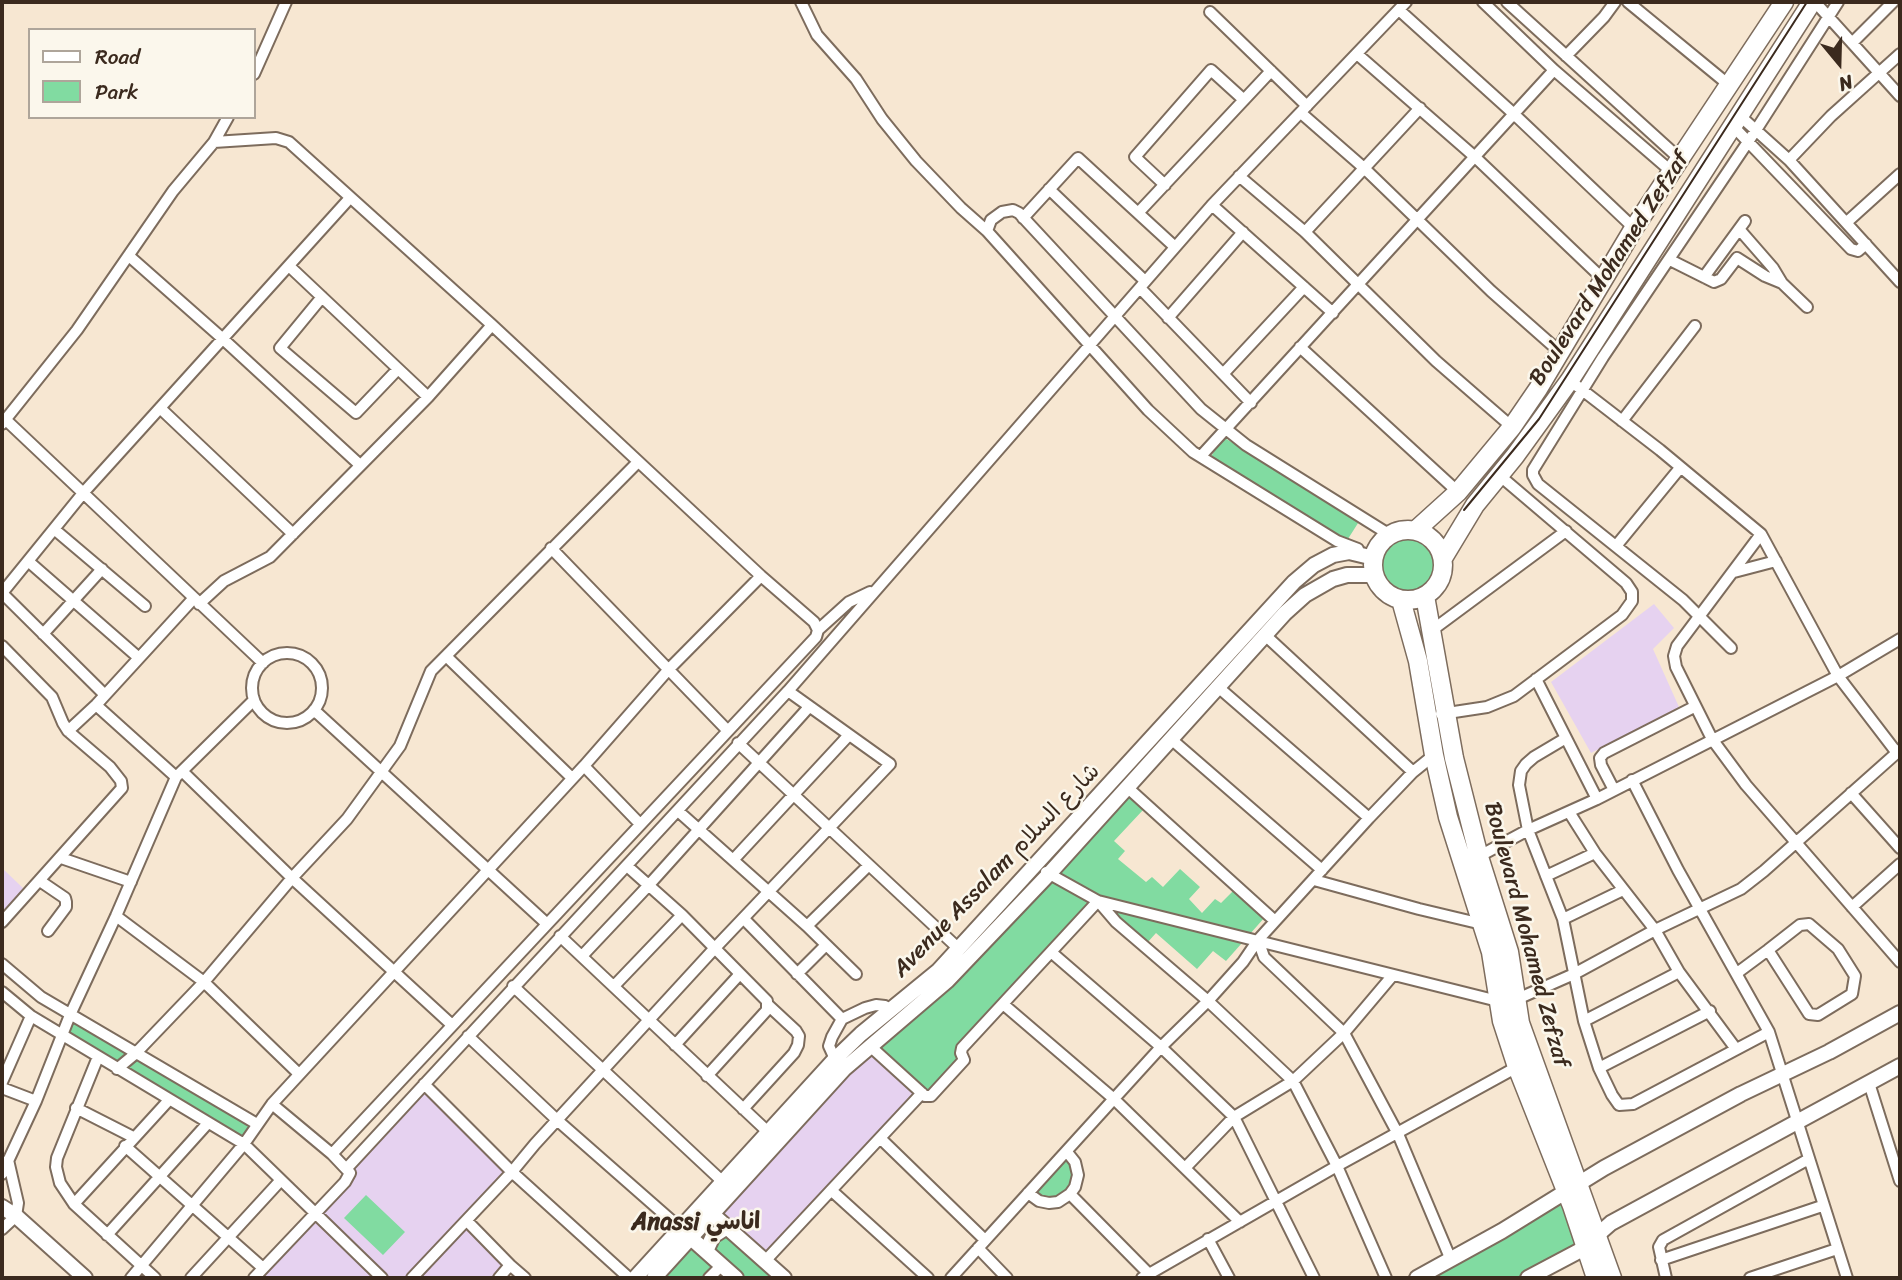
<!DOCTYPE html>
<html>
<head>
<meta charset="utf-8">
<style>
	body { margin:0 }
	#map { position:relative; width:1902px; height:1280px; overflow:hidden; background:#f7e7d2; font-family:Sriracha,sans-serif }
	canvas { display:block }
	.frame { position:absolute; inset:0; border:4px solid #3b2a1e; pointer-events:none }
	.legend { position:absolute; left:28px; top:28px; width:228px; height:91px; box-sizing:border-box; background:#fbf7ec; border:2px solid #aea59a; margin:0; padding:9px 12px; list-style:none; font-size:21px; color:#3b2a1e }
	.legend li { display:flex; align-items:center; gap:14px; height:35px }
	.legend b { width:35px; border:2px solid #aea59a }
	.north { position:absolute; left:1804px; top:28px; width:70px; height:70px; -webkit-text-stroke:5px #fbf7ec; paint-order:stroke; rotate:161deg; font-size:19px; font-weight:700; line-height:28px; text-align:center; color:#3b2a1e }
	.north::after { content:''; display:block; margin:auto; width:24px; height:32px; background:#3b2a1e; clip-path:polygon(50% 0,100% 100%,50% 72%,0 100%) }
</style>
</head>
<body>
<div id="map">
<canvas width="1902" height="1280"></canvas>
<div class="frame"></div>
<ul class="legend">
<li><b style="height:9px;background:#fff"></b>Road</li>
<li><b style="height:19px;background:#81dba1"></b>Park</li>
</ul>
<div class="north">N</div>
</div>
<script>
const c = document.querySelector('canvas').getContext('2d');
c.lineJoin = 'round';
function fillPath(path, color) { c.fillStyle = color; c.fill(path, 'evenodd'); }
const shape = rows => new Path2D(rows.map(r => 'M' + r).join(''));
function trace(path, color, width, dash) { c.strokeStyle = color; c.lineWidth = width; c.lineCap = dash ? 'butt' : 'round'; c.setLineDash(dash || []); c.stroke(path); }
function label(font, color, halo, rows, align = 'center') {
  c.font = font + ' Sriracha,"Playpen Sans Arabic",sans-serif'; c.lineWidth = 5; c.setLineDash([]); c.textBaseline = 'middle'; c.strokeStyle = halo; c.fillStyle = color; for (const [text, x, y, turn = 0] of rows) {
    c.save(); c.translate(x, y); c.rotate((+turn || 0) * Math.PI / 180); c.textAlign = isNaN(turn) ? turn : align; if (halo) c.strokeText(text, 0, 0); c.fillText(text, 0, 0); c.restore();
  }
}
fillPath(shape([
	[1654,604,1674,628,1653,649,1679,707,1591,753,1551,682],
	[2,868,24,889,2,912],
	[870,1046,922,1093,765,1261,712,1214],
	[421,1088,510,1173,466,1221,515,1265,503,1278,258,1278,317,1213,345,1173]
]), '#e6d2f0');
fillPath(shape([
	[1223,437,1360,520,1346,542,1209,460],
	'1381 564a29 29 0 1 1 58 0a29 29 0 1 1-58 0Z',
	[1128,788,1143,810,1114,841,1125,851,1118,859,1146,882,1152,877,1163,887,1180,869,1200,887,1189,899,1202,913,1215,899,1221,903,1235,889,1278,928,1265,917,1226,961,1213,951,1197,969,1156,933,1147,943,1098,901,960,1053,965,1058,928,1098,870,1046,894,1026],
	[76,1016,133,1059,260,1126,250,1145,67,1038],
	[1069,1157,1075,1171,1069,1191,1055,1199,1033,1195],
	[366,1195,405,1232,383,1255,344,1218],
	[1568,1199,1585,1249,1532,1278,1424,1278],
	[712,1214,783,1278,737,1278,722,1265,709,1278,654,1278]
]), '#81dba1');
const minor = shape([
	[801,2,817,35,856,79,882,119,916,161,961,208,987,231,1148,410,1193,452,1337,541,1358,549],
	[1483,2,1554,70,1672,172],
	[1507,2,1680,159],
	[1628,2,1729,85],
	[1815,2,1900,96],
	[1399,10,1514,114,1634,228],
	[1210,12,1307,106],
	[1852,43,1893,2],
	[1357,54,1475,157,1603,279],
	[1900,54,1831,116,1789,160,1900,282],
	[1566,56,1604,17,1615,2],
	[254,74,286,2],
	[1301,113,1364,168,1491,291,1560,352],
	[1739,115,1789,160],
	[1732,125,1851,249,1858,251,1866,244],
	[214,142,276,138,289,142,492,325,761,576,814,622,818,630],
	[1239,176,1305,232,1436,361,1512,427],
	[1165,185,1135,157,1211,70,1244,100],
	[1049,189,1145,281],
	[1212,205,1333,313],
	[1138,213,1271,71],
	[1023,218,1078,158,1175,247],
	[1847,222,1900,174],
	[1739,229,1773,268,1782,283],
	[987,231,991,220,1002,212,1013,210,1019,213,1201,409,1246,445,1390,535],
	[1305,232,1420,108],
	[129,256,223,339,360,465],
	[1670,260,1714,282,1721,279,1737,258,1765,276,1782,283,1807,307],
	[289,266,428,397],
	[1704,277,1745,221],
	[1140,288,1251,403],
	[322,297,280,348,356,413,398,369],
	[1168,318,1243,232],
	[1300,347,1458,492],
	[1223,374,1304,287],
	[1577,386,1660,450,1761,534,1838,676,1897,753],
	[160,408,293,534],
	[6,420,263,663],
	[1622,421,1695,326],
	[2,424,77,330,173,191,214,142,228,117],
	[1201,456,1554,70],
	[54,529,145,606],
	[1761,534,1677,646,1674,656,1676,667,1712,739,1746,785,1900,962],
	[1616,546,1680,468],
	[551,548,728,731],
	[28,561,139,658],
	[1734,572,1776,561],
	[2,593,84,492,349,199],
	[2,593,105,695],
	[199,604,224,581,270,557,428,397,492,325],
	[1431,631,1566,531],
	[43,634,102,569],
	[1265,635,1413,772],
	[2,646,52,697,63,723,68,731,110,767,121,781,122,788,2,922],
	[1731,648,1683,600,1538,484,1533,475,1533,470,1603,357,1756,130,1838,2],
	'252 688a35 35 0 1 1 70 0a35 35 0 1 1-70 0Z',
	[446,656,572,778],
	[1536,679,1597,799],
	[1218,687,1369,818],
	[96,705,176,777],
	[314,710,546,923],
	[1441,714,1487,707,1514,696,1622,615,1632,601,1632,592,1626,583,1499,475],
	[68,731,96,705,194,598],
	[1566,738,1534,757,1526,764,1521,771,1519,785,1528,830,1563,919,1584,1021,1599,1068,1612,1095,1619,1105,1633,1104,1769,1032],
	[1171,739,1322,870],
	[738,743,869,865],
	[584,766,640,824],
	[182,771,292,878,452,1025],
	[1632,780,1678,870,1769,1032,1847,1278],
	[1128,788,1275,921],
	[1614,790,1601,765,1600,758,1604,753,1694,707],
	[1851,793,1900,848],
	[678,811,807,926,856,974],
	[1569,812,1595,853,1655,930,1679,972,1736,1049],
	[61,858,131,882],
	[734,859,849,735],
	[1474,859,1528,830,1597,799,1838,676,1900,639],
	[627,866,682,915,767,1001,767,1010,707,1076],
	[1046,872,1098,901,1498,1001,1515,1000,1574,974,1655,930,1741,889,1764,871,1900,750],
	[1546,876,1595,853],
	[1314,880,1419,909,1482,924],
	[40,881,65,898,66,902,66,907,48,931],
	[1852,907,1900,864],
	[116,916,204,982,299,1074],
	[744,919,842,1019,832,1037,829,1046,835,1059],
	[1563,919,1623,890],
	[807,926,869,865,959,949],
	[560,936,768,1132],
	[1258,940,1264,957,1344,1033,1398,1134,1451,1260],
	[1051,952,1161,1047,1234,1117,1314,1278],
	[582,956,648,886,809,707],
	[2,964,41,997,257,1124],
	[1737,973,1768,950,1800,925,1809,924,1838,949,1855,976,1852,994,1818,1015,1809,1014,1768,950],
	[797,974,826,945],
	[513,986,723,1182],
	[614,986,682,915],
	[2,992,31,1016,244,1144,382,1278],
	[1003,1004,1114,1099,1240,1222],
	[842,1019,865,1008,876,1005,885,1006,892,1010],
	[1584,1021,1679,972],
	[468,1036,557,1120,680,1228],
	[675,1045,739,975],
	[870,1046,925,1096,931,1096,964,1060,961,1053,962,1048,1098,901,1116,922,1208,1001,1293,1081,1337,1166,1386,1278],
	[98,1057,57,1158,56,1167,60,1183,74,1204,155,1278],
	[1599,1068,1710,1011],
	[117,1069,135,1054,204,982,292,878,347,819,400,746,431,671,638,462],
	[2,1082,31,1016],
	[1869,1083,1900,1181],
	[424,1084,512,1172,629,1278],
	[2,1088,36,1101],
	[76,1108,133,1137],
	[743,1109,794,1053,798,1045,799,1036,796,1031,768,1005],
	[880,1138,985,1240],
	[125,1146,263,1268],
	[332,1154,816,637,818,630,849,602,870,592],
	[347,1168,788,691,1212,205,1406,2],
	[1185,1168,1234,1117,1293,1081,1344,1033,1393,975],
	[2,1174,36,1101,70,1015,116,916,176,777,254,700],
	[832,1191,928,1278],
	[1028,1193,1039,1201,1049,1203,1058,1202,1070,1194,1075,1187,1078,1175,1075,1162,1067,1152],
	[1070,1194,1149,1274],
	[74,1204,169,1100],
	[467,1221,510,1265,499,1278],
	[2,1229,16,1216,18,1203,8,1160],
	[107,1235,208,1123],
	[1208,1239,1229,1278],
	[978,1248,1007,1278],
	[1661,1260,1822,1206],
	[765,1261,922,1093],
	[510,1265,525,1278],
	[131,1278,244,1144,272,1104,584,766,669,669,761,576],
	[191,1278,281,1180],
	[254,1278,345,1182,350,1173,332,1154,272,1104],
	[412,1278,511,1173,535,1144,714,949,890,764,788,691],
	[709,1278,722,1265],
	[951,1278,1161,1047,1208,1001,1243,962,1258,940,1369,818,1413,772,1434,755],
	[1142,1278,1337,1166,1517,1067],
	[1666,1278,1659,1247,1663,1240,1807,1160],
	[1750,1278,1837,1249]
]);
const tertiary = shape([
	[2,1207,16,1216,85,1278],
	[712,1214,784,1278],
	[691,1238,736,1278],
	[706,1251,713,1236,727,1227],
	[635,1278,835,1059,861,1034,938,971,1294,582,1314,565,1333,555,1349,552,1374,558],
	[654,1278,844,1069,947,981,1049,874,1285,613,1305,595,1333,579,1347,575,1373,575],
	[1417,1278,1502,1231,1604,1168,1741,1094,1829,1052,1900,1013],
	[1528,1278,1579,1251,1611,1223,1900,1066]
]);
const primary = shape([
	'1373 565a35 35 0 1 1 70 0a35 35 0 1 1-70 0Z',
	[1416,530,1458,492,1512,427,1538,389,1634,228,1784,2],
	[1443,558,1475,505,1515,456,1570,380,1812,2],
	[1425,596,1454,758,1479,857,1509,952,1520,1023,1612,1278],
	[1401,600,1418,661,1434,755,1448,817,1491,952,1502,1021,1517,1067,1572,1206,1596,1278]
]);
trace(minor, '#7d6c5d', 14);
trace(tertiary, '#7d6c5d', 18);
trace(primary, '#7d6c5d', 21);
trace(minor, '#fff', 10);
trace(tertiary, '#fff', 14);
trace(primary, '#fff', 18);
trace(shape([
	[1464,510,1539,419,1807,2]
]), '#3b2a1e', 2);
label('23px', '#3b2a1e', '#fbf7ec', [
	["Boulevard Mohamed Zefzaf",1610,269,-57],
	["Avenue Assalam شارع السلام",997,871,-46],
	["Boulevard Mohamed Zefzaf",1526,935,75]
]);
label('bold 24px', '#3b2a1e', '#fbf7ec', [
	["Anassi اناسي",696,1223]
]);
</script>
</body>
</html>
